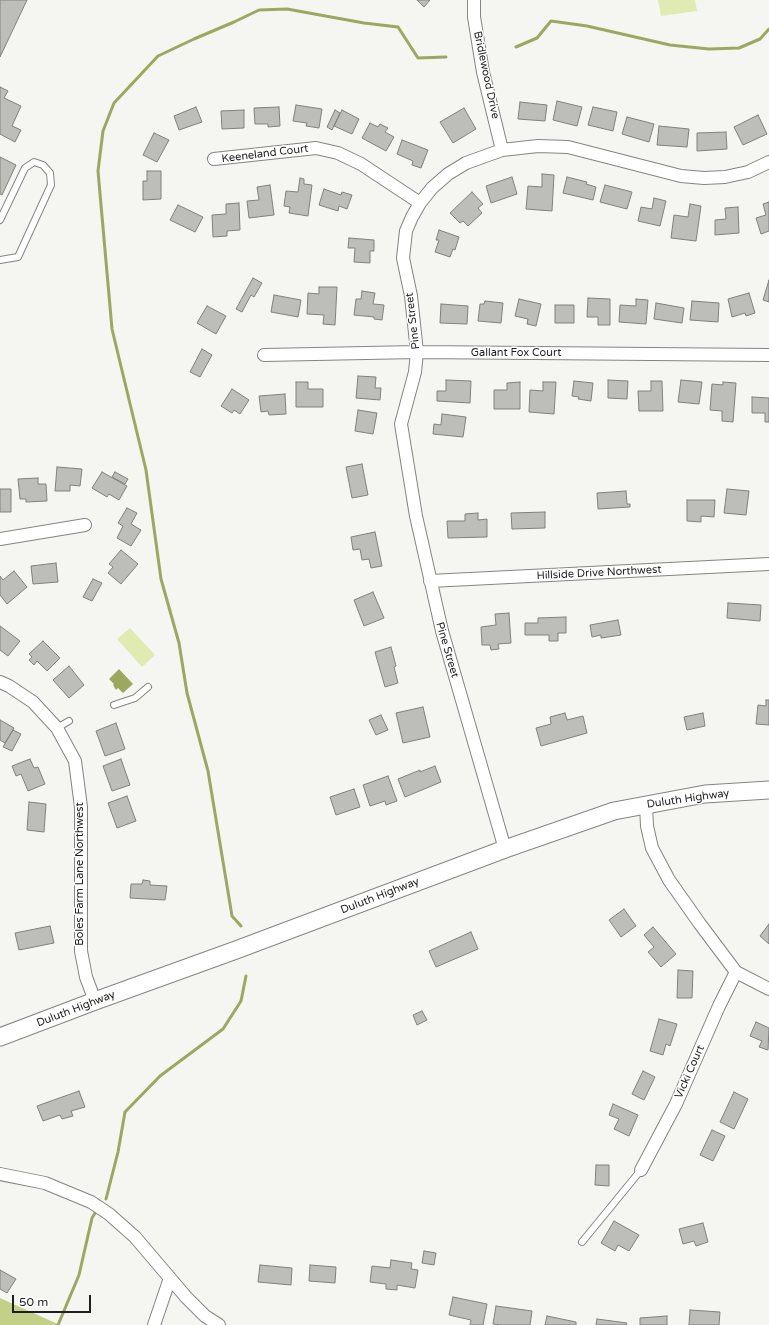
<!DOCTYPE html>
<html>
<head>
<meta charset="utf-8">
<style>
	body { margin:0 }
	#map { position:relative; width:769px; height:1325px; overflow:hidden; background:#f5f6f2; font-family:"Varela Round",sans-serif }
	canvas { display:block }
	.scale { position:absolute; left:12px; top:1295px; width:79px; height:18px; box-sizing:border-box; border:2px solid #1f1f1e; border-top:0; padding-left:5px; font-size:12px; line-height:14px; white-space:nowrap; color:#1f1f1e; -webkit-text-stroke:3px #fff; paint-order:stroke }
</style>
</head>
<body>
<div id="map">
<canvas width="769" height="1325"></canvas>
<div class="scale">50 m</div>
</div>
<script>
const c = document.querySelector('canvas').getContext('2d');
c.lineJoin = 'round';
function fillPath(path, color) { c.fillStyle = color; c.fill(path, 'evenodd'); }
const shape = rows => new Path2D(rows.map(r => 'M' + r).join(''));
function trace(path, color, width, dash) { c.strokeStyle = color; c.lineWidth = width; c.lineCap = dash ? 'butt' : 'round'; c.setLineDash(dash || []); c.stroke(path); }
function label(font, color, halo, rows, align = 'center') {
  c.font = font + ' "Varela Round",sans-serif'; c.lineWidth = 3; c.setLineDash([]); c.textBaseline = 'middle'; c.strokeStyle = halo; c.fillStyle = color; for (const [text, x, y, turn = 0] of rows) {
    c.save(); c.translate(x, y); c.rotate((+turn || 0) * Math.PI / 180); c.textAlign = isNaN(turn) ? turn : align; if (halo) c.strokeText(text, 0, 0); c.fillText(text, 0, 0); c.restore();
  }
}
fillPath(shape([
	[658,0,695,0,697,11,661,16],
	[130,628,155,655,142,667,117,639]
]), '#e0ebb1');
fillPath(shape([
	[0,1298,60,1325,0,1325]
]), '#c3d087');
fillPath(shape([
	[119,669,133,684,123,693,118,688,116,690,113,685,114,684,109,679]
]), '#9ca860');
trace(shape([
	[516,47,537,38,551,21,587,26,670,45,709,49,739,48,760,39,769,29],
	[241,926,232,916,208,771,187,693,179,643,161,579,146,470,112,329,98,171,103,131,114,103,158,56,194,39,234,22,259,10,287,9,364,23,398,27,418,58,446,57],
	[106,1199,118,1152,125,1112,160,1076,223,1029,241,1001,246,976],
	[58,1325,79,1275,92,1218,95,1213]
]), '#9ca860', 3);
const building = shape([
	[0,0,27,0,0,57,0,0],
	[417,0,430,0,424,7,417,0],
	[0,87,8,91,4,98,21,106,12,126,21,130,15,142,0,134,0,87],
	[557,101,582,107,577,126,553,120,557,101],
	[520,102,547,105,545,121,518,119,520,102],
	[296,105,322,109,319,128,306,126,307,123,293,121,296,105],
	[196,107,202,122,179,130,174,116,196,107],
	[279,107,280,126,268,127,268,124,255,124,254,108,279,107],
	[593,107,617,112,613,131,588,125,593,107],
	[464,108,476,129,453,143,440,122,464,108],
	[244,110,244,128,222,129,221,111,244,110],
	[335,110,340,113,332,130,327,127,335,110],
	[342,110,359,119,352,134,334,126,342,110],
	[758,115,767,134,743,145,734,127,758,115],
	[627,117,654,124,649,142,622,134,627,117],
	[370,123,378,127,380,124,388,128,385,132,394,137,386,151,362,138,370,123],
	[659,126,689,129,687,147,657,145,659,126],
	[726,132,727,149,697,151,697,133,726,132],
	[154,133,169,140,157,162,143,155,154,133],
	[402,140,428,150,421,168,412,165,413,161,397,154,402,140],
	[0,157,16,165,2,195,0,194,0,157],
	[147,171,161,171,161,199,143,200,143,181,147,181,147,171],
	[542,174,554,175,552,211,526,209,528,186,542,187,542,174],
	[512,177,517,194,491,203,486,186,512,177],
	[567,177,587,182,586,184,596,187,593,200,563,193,567,177],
	[300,178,304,179,304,184,312,185,308,216,289,213,290,207,284,206,286,191,298,192,300,178],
	[270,185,274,215,249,218,247,201,259,200,257,187,270,185],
	[605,185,632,192,627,209,600,202,605,185],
	[324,189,341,195,342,192,352,195,347,209,339,206,338,211,319,205,324,189],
	[472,192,483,204,478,208,482,213,468,226,463,221,460,223,450,213,472,192],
	[654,198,666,201,660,226,638,221,641,207,652,209,654,198],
	[769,202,769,231,761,234,756,218,766,215,763,204,769,202],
	[239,203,240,230,227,231,227,236,213,237,212,215,226,214,226,204,239,203],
	[690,204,701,206,696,241,671,238,674,215,688,217,690,204],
	[178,205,203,217,195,232,170,220,178,205],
	[738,207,739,233,715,235,715,220,726,219,725,208,738,207],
	[439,230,459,237,455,250,453,249,450,257,435,252,439,240,436,240,439,230],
	[349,238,374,240,374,251,370,251,370,263,354,262,355,248,348,248,349,238],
	[253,278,262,283,254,297,251,295,242,312,236,309,253,278],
	[769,280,769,302,763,300,769,280],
	[319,287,337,287,335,325,323,324,324,315,307,314,308,293,319,294,319,287],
	[362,291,375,293,373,304,384,305,382,320,374,319,374,317,354,315,356,299,361,299,362,291],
	[749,293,755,313,746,316,745,313,732,317,728,299,749,293],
	[274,295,301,300,298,317,271,312,274,295],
	[588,298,610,299,610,325,598,325,598,317,587,317,588,298],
	[519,299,541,304,536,326,527,324,528,319,515,316,519,299],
	[636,299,648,300,646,324,619,322,620,305,636,306,636,299],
	[485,301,503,303,501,323,478,321,480,304,484,304,485,301],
	[692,301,719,303,718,322,690,320,692,301],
	[656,303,684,308,682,323,654,319,656,303],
	[441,304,468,306,467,324,440,323,441,304],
	[555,305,574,305,574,323,555,323,555,305],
	[207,306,226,316,216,334,197,323,207,306],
	[202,349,212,355,200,377,190,372,202,349],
	[358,376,376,377,375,388,381,388,380,400,356,398,358,376],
	[446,380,471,381,470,403,437,401,437,391,446,391,446,380],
	[608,380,628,381,627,399,608,398,608,380],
	[681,380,702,382,699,404,678,402,681,380],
	[574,381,593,383,591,401,578,399,579,397,572,396,574,381],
	[651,381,662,381,663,411,639,411,638,391,651,391,651,381],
	[296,382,308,382,308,389,323,389,323,407,296,407,296,382],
	[520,382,520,409,494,409,494,390,507,390,507,383,520,382],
	[543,382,556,382,554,414,529,412,530,390,543,391,543,382],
	[723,382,736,383,733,422,722,421,722,411,710,410,712,384,723,385,723,382],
	[232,389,249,400,240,414,234,410,232,413,221,406,232,389],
	[285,394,286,414,269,415,268,411,261,412,259,396,285,394],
	[752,397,769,398,769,422,765,422,765,413,752,413,752,397],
	[358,410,377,413,373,434,355,431,358,410],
	[442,414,466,417,463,437,433,434,434,424,441,425,442,414],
	[362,464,368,495,352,498,346,467,362,464],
	[57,467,82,469,80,486,70,485,70,491,55,491,57,467],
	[102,472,127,486,119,500,109,494,107,497,92,488,102,472],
	[115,472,128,479,125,484,112,477,115,472],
	[38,478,38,484,46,484,47,501,26,502,26,499,20,499,18,479,38,478],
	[0,489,11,489,11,512,0,512,0,489],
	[727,489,749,491,746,515,724,513,727,489],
	[626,491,627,504,630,504,630,507,598,509,597,493,626,491],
	[687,500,715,500,714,517,701,516,701,522,687,521,687,500],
	[127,508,137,513,131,524,141,530,131,546,117,538,123,526,118,523,127,508],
	[545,512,545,528,512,529,511,513,545,512],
	[478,513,478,520,487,519,487,537,448,538,447,521,465,521,465,514,478,513],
	[375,532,382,566,371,568,369,559,362,560,360,549,353,550,351,537,375,532],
	[121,550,138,564,121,584,108,573,113,567,109,564,121,550],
	[56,563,58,582,33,584,31,566,56,563],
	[14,571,27,587,7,604,0,595,0,576,3,580,14,571],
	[93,579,102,583,92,601,83,597,93,579],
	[373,592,384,618,364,626,354,600,373,592],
	[728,603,761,605,760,621,727,618,728,603],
	[509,613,511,643,498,644,499,649,491,650,490,645,482,645,481,627,496,625,495,614,509,613],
	[566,617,566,633,558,633,558,641,549,641,549,635,525,635,525,623,538,623,538,618,566,617],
	[618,620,621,635,601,638,601,635,592,637,590,625,618,620],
	[0,626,20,641,8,656,0,650,0,626],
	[43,641,60,658,47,671,37,661,34,665,29,660,32,657,29,654,43,641],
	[391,647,396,666,394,667,398,683,385,687,375,652,391,647],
	[69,666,84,685,69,698,53,680,69,666],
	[766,700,769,700,769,725,756,724,758,705,766,706,766,700],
	[423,707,430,737,403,743,396,713,423,707],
	[565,713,567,720,583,716,587,733,541,746,536,728,551,724,550,717,565,713],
	[703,713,705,726,687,730,684,717,703,713],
	[381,715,388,730,376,735,369,720,381,715],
	[0,720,14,728,5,743,0,740,0,720],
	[116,723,125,749,105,756,96,731,116,723],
	[13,730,21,734,12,751,3,747,13,730],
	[30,759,34,768,38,767,45,784,28,791,21,774,16,776,12,766,30,759],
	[121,759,130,785,112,791,103,766,121,759],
	[435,766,441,782,405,797,398,779,420,770,420,772,435,766],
	[388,776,397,801,386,805,385,801,370,806,363,785,388,776],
	[354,789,360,807,336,815,330,797,354,789],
	[127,796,136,821,117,828,108,803,127,796],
	[29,802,46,804,44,832,27,830,29,802],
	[143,880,150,881,150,885,167,886,165,900,130,898,131,884,142,884,143,880],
	[624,909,636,926,621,937,609,920,624,909],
	[769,924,769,944,760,936,769,924],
	[50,926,54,943,19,950,15,933,50,926],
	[653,927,676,954,661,967,648,952,654,947,644,935,653,927],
	[471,932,478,949,436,967,429,951,471,932],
	[678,970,693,971,692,998,677,998,678,970],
	[422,1011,427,1020,417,1025,413,1015,422,1011],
	[659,1019,677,1024,670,1046,666,1044,663,1055,650,1051,659,1019],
	[756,1022,769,1028,768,1050,759,1047,762,1041,750,1036,756,1022],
	[643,1071,655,1077,644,1100,632,1094,643,1071],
	[79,1091,85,1107,71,1111,73,1116,62,1119,60,1115,43,1121,37,1106,79,1091],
	[734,1092,748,1099,734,1129,720,1122,734,1092],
	[613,1104,638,1115,629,1136,614,1129,619,1119,609,1115,613,1104],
	[712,1130,725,1136,713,1161,700,1155,712,1130],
	[596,1165,609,1165,609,1186,595,1185,596,1165],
	[614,1221,639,1235,629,1251,618,1245,615,1251,601,1243,614,1221],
	[703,1223,708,1242,696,1246,694,1241,683,1244,679,1229,703,1223],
	[424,1251,436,1253,434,1265,422,1263,424,1251],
	[391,1260,412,1263,411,1269,418,1270,415,1288,397,1285,397,1290,386,1289,386,1284,370,1282,372,1266,390,1268,391,1260],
	[260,1265,292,1268,291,1285,258,1282,260,1265],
	[310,1265,336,1267,335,1283,309,1281,310,1265],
	[0,1270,16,1279,7,1293,0,1289,0,1270],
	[453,1297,487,1304,483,1325,470,1325,471,1320,449,1315,453,1297],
	[496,1306,532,1311,530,1325,502,1325,493,1324,496,1306],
	[690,1310,720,1312,719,1325,689,1325,690,1310],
	[547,1316,576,1322,576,1325,545,1325,547,1316],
	[667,1316,667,1325,640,1325,640,1318,667,1316],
	[597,1319,627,1323,626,1325,596,1325,597,1319]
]);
fillPath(building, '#bdbeba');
trace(building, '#80817e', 1);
const service = shape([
	[0,220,25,168,34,162,43,165,50,173,51,185,18,257,0,260],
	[114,705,135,698,148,687],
	[57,728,69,721],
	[582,1242,641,1170]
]);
const minor = shape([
	[474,0,474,17,483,72,502,150],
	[214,159,316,148,338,153,361,164,420,203],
	[264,355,417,352,769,355],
	[0,539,85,525],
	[430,581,769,564],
	[0,682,9,686,33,702,57,728,75,761,81,807,81,951,86,977,95,1001],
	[646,805,647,826,652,848,669,880,700,924,736,972,769,989],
	[505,849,442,631,416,516,401,424,415,372,417,352,411,296,403,258,406,231,412,217,420,203,432,188,448,174,466,163,502,150,538,146,568,147,681,176,704,178,725,177,748,172,769,162],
	[641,1170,676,1104,719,1006,736,972],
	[0,1174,45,1183,91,1202,109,1214,135,1237,186,1297,205,1316,219,1325],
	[154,1325,170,1278]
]);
const secondary = shape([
	[0,1037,95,1001,236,950,505,849,614,811,705,794,769,790]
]);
trace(service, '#848582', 8);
trace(minor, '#848582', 14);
trace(secondary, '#848582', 19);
trace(service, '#fff', 6);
trace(minor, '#fff', 12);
trace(secondary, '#fff', 17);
label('11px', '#1f1f1e', '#fff', [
	["Bridlewood Drive",486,75,78],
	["Keeneland Court",265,154,-7],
	["Pine Street",413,321,-97],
	["Gallant Fox Court",516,353],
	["Hillside Drive Northwest",599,573,-3],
	["Pine Street",447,650,74],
	["Duluth Highway",688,799,-8],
	["Boles Farm Lane Northwest",80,874,-90],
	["Duluth Highway",380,896,-21],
	["Duluth Highway",76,1009,-21],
	["Vicki Court",690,1072,-66]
]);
</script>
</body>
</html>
